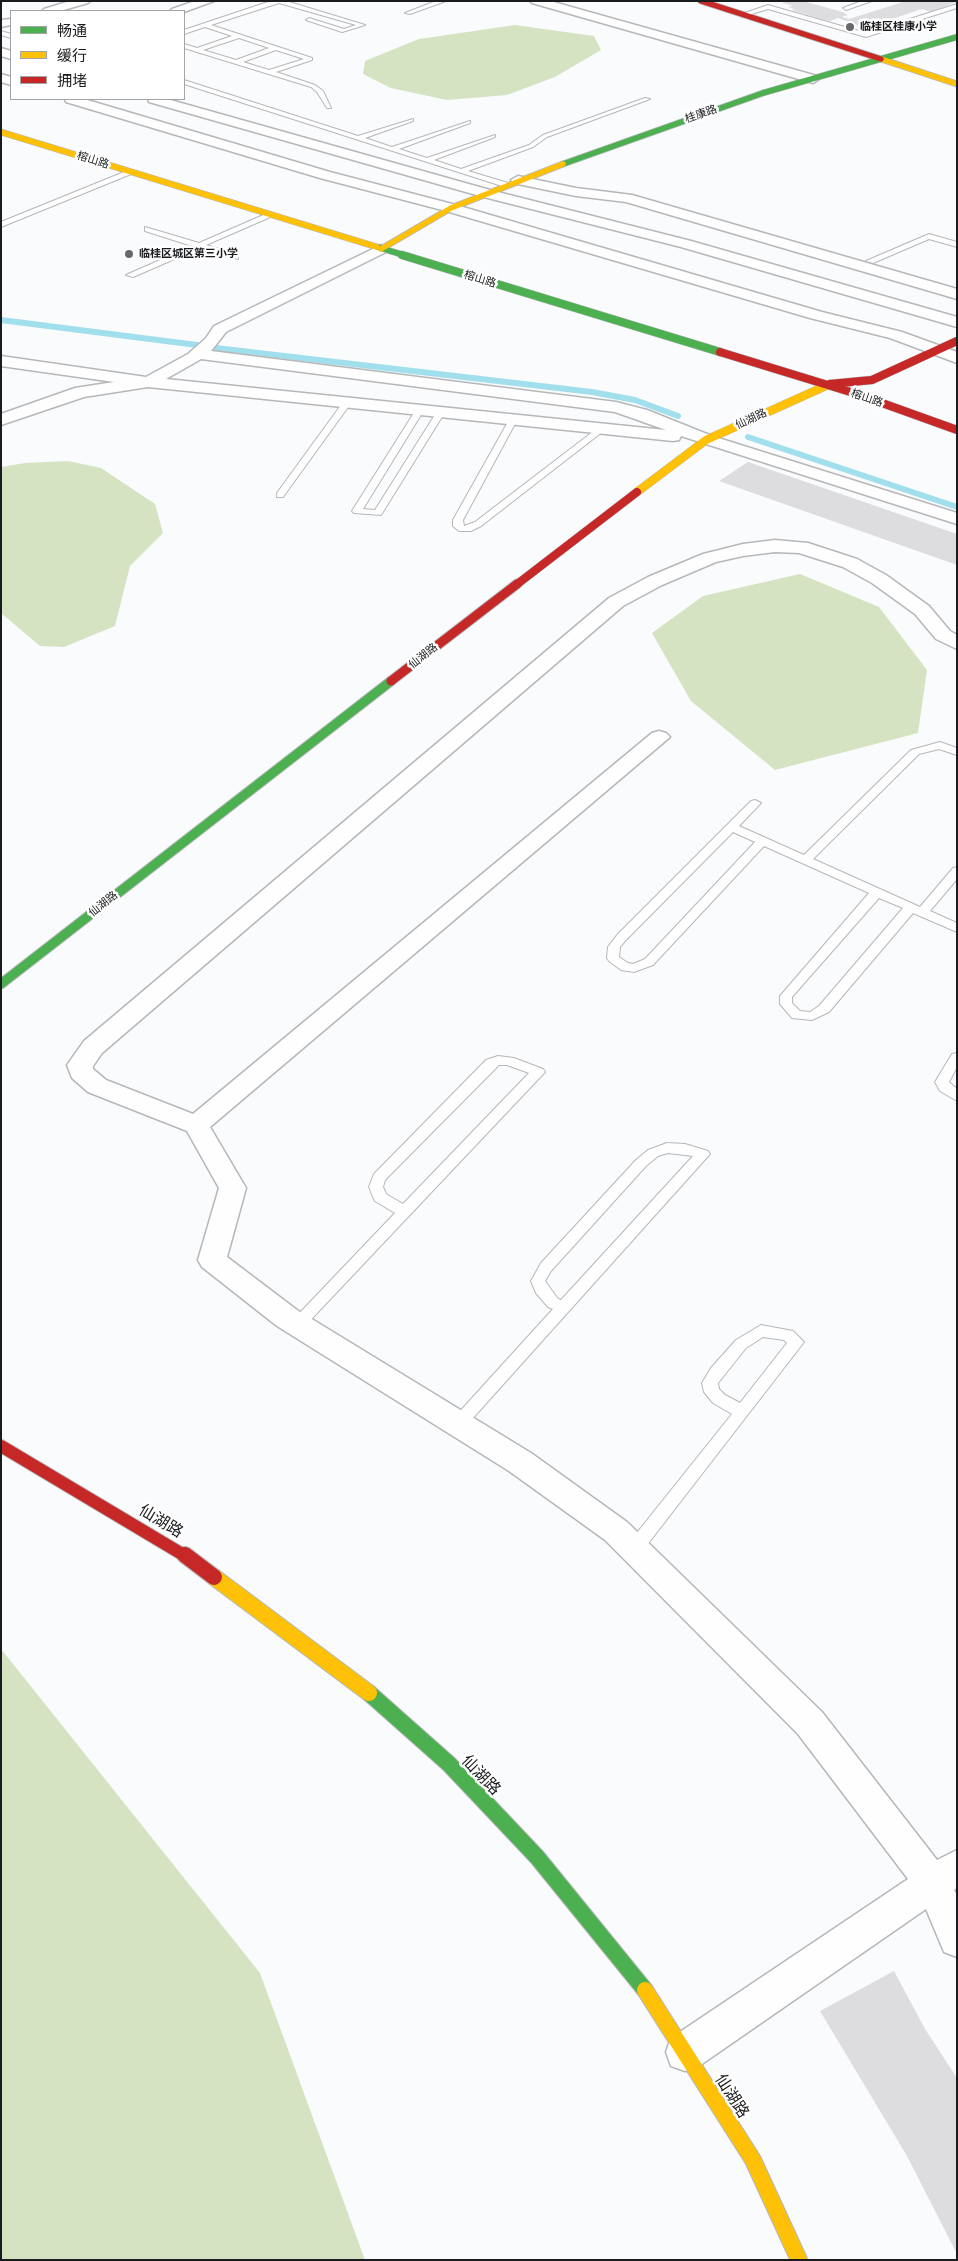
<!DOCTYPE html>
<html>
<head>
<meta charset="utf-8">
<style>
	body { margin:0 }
	#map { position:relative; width:958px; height:2261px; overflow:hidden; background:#f9fbfd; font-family:"Asap Condensed","Noto Sans SC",sans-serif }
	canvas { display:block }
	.frame { position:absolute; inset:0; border:2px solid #1a1b1e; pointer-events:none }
	.legend { position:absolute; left:10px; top:10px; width:175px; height:90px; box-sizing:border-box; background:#fff; border:1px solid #a3a4a5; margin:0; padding:6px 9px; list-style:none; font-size:15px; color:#1a1b1e }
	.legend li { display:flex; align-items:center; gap:10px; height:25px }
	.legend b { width:25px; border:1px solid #a3a4a5 }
</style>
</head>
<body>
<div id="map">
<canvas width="958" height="2261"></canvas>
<div class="frame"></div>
<ul class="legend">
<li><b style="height:6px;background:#4caf50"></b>畅通</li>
<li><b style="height:6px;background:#ffc107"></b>缓行</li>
<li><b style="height:6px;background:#c62828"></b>拥堵</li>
</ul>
</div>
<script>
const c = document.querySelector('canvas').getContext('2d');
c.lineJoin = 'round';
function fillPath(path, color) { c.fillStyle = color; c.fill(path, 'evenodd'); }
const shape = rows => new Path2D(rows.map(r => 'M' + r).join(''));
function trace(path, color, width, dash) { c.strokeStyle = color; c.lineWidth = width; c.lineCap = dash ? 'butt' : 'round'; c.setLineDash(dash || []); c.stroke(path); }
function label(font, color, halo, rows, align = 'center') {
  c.font = font + ' "Asap Condensed","Noto Sans SC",sans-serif'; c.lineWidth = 5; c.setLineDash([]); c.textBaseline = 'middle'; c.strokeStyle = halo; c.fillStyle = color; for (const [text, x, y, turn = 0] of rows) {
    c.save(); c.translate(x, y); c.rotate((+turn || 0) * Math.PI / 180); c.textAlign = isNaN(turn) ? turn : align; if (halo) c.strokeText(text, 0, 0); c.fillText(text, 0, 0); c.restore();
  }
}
fillPath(shape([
	[515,25,594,36,601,50,555,77,507,95,447,100,391,88,363,74,365,61,419,39],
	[68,461,101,468,155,504,163,533,130,566,115,626,64,647,40,646,1,613,1,467,25,463],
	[800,574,879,607,927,670,918,733,775,770,691,701,652,633,703,596],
	[1,1649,260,1973,365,2260,1,2260]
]), '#d5e3c2');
trace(shape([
	[1,320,197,345],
	[216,348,592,392,635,400,678,416],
	[748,437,957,507]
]), '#a2dfec', 6);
fillPath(shape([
	[778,1,803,1,846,13,843,13,848,15,842,17,849,19,906,1,956,2,931,12,922,9,865,28,838,18,830,21,821,19,792,10,794,9,788,7,793,6],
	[748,462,957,534,957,565,719,481],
	[894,1971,925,2029,957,2078,957,2254,907,2156,820,2011]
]), '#dddcde');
const lane = shape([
	[271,1,286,1,365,25,342,32,306,20,309,18,344,29,356,25,279,3,211,25,312,58,312,60,276,72,315,85,323,91,331,108,327,108,317,92,311,87,184,48,184,44,197,48,232,36,205,27,184,34,184,30,271,1],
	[239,38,269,48,236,60,203,50,239,38],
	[276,50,304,59,269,70,243,62,276,50],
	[436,1,446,1,410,14,405,13,436,1],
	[862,1,872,1,846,10,843,8,862,1],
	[957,4,957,8,866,37,768,9,742,17,739,15,768,5,866,33,957,4],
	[1,31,11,34,11,38,1,35,1,31],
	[184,80,358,136,413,119,413,121,365,138,392,147,470,121,470,123,399,149,427,158,495,135,495,137,434,160,461,169,529,145,543,135,645,98,650,99,547,137,533,147,468,171,508,183,509,185,505,187,184,84,184,80],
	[129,170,136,172,1,227,1,222,129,170],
	[268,213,275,215,206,245,238,255,238,259,200,248,133,277,126,275,192,246,145,231,145,227,199,243,268,213],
	[929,234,957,242,957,247,929,239,873,263,866,261,929,234],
	[344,401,351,403,283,497,277,497,277,493,344,401],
	[417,408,424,410,363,509,375,510,438,410,445,412,381,515,354,513,352,511,417,408],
	[513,417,517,420,463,520,464,526,475,522,599,427,606,429,481,526,471,531,459,531,453,526,453,520,509,420,513,417],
	[940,742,957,748,957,755,939,749,919,754,813,859,920,907,953,868,957,867,957,879,930,911,957,923,957,932,913,913,829,1012,812,1020,792,1018,780,1004,780,996,869,893,764,846,653,965,634,972,621,970,609,961,607,958,608,947,617,935,751,801,755,800,761,803,739,826,804,855,911,750,940,742],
	[733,832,755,842,645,959,633,964,628,963,619,957,620,947,625,941,733,832],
	[879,898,903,908,819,1006,810,1012,800,1011,792,1003,792,997,879,898],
	[957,1053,957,1067,949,1082,957,1089,957,1101,940,1091,935,1082,952,1054,957,1053],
	[498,1056,514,1058,543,1069,545,1072,302,1329,297,1331,292,1329,289,1325,292,1321,395,1213,375,1201,373,1197,369,1187,374,1174,486,1060,498,1056],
	[499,1065,507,1065,529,1073,403,1204,386,1194,383,1187,385,1180,499,1065],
	[667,1143,685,1144,708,1151,710,1154,464,1428,458,1430,452,1428,450,1424,452,1420,553,1309,548,1307,536,1293,531,1281,541,1263,636,1160,648,1150,667,1143],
	[668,1153,693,1156,561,1300,558,1299,545,1281,551,1271,646,1166,658,1156,668,1153],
	[761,1325,793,1331,804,1342,640,1554,634,1556,628,1554,626,1549,628,1544,732,1414,713,1403,704,1392,702,1383,711,1368,736,1340,761,1325],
	[763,1337,784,1340,787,1343,740,1403,725,1395,719,1389,718,1383,746,1348,763,1337]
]);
const street = shape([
	[70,1,90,1,88,3,60,11,42,11,44,9,70,1],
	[195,1,214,1,184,12,170,11,172,9,195,1],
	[530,1,550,1,817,76,819,79,813,83,809,82,532,3,530,1],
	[11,19,11,25,1,27,1,20,11,19],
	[1,48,11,51,11,59,1,56,1,48],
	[1,74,11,77,11,85,1,82,1,74],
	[65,99,84,99,330,172,456,205,822,312,902,332,957,352,957,363,890,338,810,318,446,211,320,178,66,102,65,99],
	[148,99,167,99,490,190,691,241,957,317,957,327,681,247,480,196,149,102,148,99],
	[518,176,576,188,632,195,957,289,957,299,626,202,576,196,513,183,511,180,518,176],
	[381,245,388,249,386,252,226,332,211,351,616,402,647,410,712,436,957,513,957,524,681,436,679,440,673,441,148,387,84,397,1,425,1,414,75,388,114,382,1,366,1,356,146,377,188,354,206,338,214,326,381,245],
	[201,359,615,412,666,430,166,379,201,359],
	[775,540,808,543,857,559,886,575,929,606,950,631,957,635,957,649,936,639,915,614,872,583,843,567,799,553,775,552,743,556,716,562,662,585,623,606,102,1053,93,1066,93,1069,106,1080,193,1114,652,733,659,731,666,733,670,737,210,1127,246,1188,227,1257,297,1310,531,1453,627,1522,822,1712,937,1860,957,1850,957,1888,954,1890,957,1895,957,1957,944,1952,926,1909,699,2066,685,2071,671,2066,666,2052,671,2038,908,1879,798,1734,605,1540,509,1471,277,1326,202,1267,198,1260,219,1188,187,1131,88,1092,72,1078,67,1065,84,1041,609,598,648,577,703,554,743,544,775,540]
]);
const fastFar3 = shape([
	[563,164,763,93,957,37],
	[377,247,407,256]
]);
const fastFar2 = shape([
	[402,255,720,352]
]);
const fastFar1 = shape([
	[1,984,391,681]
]);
const fast = shape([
	[369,1693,449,1764,537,1857,645,1990]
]);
const slowFar2 = shape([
	[881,59,957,84],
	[1,132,377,247],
	[381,249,451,208,563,164]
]);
const slowFar1 = shape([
	[637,492,706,440,830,384]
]);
const slow = shape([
	[214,1577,369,1693],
	[645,1990,753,2160,799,2260]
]);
const jamFar4 = shape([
	[701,1,881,59]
]);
const jamFar3 = shape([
	[720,352,857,394,957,430],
	[830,384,872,380,957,341],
	[516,585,637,492]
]);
const jamFar2 = shape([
	[391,681,517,584]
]);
const jamFar1 = shape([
	[1,1446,187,1557]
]);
const jam = shape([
	[185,1555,214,1577]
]);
trace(lane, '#b6b7b9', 2);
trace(street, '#b6b7b9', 3);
trace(fastFar3, '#b6b7b9', 7);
trace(fastFar2, '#b6b7b9', 9);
trace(fastFar1, '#b6b7b9', 11);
trace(fast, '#b6b7b9', 18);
trace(slowFar2, '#b6b7b9', 7);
trace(slowFar1, '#b6b7b9', 9);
trace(slow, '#b6b7b9', 18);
trace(jamFar4, '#b6b7b9', 7);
trace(jamFar3, '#b6b7b9', 9);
trace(jamFar2, '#b6b7b9', 11);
trace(jamFar1, '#b6b7b9', 14);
trace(jam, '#b6b7b9', 18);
fillPath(lane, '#fefeff');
fillPath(street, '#fefeff');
trace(fastFar3, '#4caf50', 5.5);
trace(fastFar2, '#4caf50', 8);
trace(fastFar1, '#4caf50', 9);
trace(fast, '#4caf50', 16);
trace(slowFar2, '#ffc107', 5.5);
trace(slowFar1, '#ffc107', 8);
trace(slow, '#ffc107', 16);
trace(jamFar4, '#c62828', 5.5);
trace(jamFar3, '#c62828', 8);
trace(jamFar2, '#c62828', 9);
trace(jamFar1, '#c62828', 12);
trace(jam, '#c62828', 16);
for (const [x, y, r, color] of [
	[850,27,5,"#68696c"],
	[129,254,5,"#68696c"]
]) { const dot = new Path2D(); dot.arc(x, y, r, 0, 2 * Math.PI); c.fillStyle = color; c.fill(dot); trace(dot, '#fff', 2); }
label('bold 11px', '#1a1b1e', '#fff', [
	["临桂区桂康小学",860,27],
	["临桂区城区第三小学",139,254]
], 'left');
label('11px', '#1a1b1e', '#fff', [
	["桂康路",701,114,-19],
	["榕山路",93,160,17],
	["榕山路",480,279,17],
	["榕山路",867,398,19],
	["仙湖路",751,419,-25],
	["仙湖路",423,656,-38],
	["仙湖路",103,904,-38]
]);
label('16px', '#1a1b1e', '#fff', [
	["仙湖路",161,1521,31],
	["仙湖路",481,1775,46],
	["仙湖路",732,2096,57]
]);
</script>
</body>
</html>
